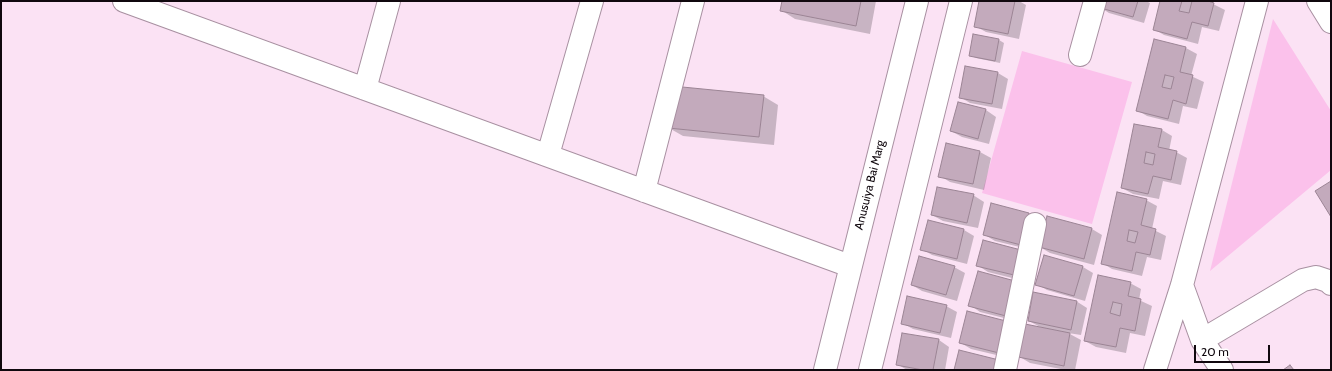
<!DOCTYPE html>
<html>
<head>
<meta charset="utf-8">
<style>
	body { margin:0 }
	#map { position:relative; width:1332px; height:371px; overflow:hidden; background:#fbe2f4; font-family:Cabin,sans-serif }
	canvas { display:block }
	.frame { position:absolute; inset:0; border:2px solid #10080e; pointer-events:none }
	.scale { position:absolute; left:1194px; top:345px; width:76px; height:18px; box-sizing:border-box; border:2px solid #10080e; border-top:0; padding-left:5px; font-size:12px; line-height:14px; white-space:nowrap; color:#10080e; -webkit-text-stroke:3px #fff; paint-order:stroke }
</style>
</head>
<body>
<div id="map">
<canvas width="1332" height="371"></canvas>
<div class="frame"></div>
<div class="scale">20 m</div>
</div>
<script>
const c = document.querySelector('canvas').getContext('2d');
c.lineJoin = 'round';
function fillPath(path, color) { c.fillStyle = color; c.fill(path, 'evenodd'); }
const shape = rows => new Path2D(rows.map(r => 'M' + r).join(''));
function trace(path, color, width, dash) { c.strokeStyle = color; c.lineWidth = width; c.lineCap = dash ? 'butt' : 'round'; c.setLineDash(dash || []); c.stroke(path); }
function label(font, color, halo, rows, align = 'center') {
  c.font = font + ' Cabin,sans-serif'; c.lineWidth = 3; c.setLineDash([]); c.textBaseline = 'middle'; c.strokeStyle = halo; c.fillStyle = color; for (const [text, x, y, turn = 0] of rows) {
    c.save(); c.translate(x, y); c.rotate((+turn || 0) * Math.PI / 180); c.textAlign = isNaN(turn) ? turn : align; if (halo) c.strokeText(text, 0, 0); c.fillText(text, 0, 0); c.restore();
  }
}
fillPath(shape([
	[1273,19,1331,111,1331,170,1210,271],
	[1022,51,1132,82,1092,224,982,193]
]), '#fbc1eb');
fillPath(shape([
	[783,1,876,1,870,34,795,19,781,10],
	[980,1,1019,1,1026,5,1019,39,986,32,975,26],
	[1099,1,1146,1,1150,3,1144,23,1109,13,1098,6],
	[1161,1,1209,1,1209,2,1225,10,1219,31,1202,27,1198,44,1164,35,1154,29],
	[999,40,1004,43,1000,63,976,58,970,55],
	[1155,40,1186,48,1197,54,1191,76,1204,82,1197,109,1183,106,1179,124,1147,116,1137,110],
	[998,73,1008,79,1002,109,970,103,960,97],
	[763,96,778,105,774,145,683,136,669,128],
	[958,103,986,110,996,117,989,144,962,137,951,131],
	[1135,125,1162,130,1172,136,1169,151,1176,152,1187,158,1181,185,1163,181,1159,199,1133,194,1122,188],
	[946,145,980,152,991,158,984,190,950,182,940,176],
	[973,195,984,202,978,228,943,221,932,215],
	[1146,200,1157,206,1152,229,1166,236,1161,260,1147,257,1142,276,1112,269,1102,263],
	[1029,213,1039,220,1032,250,995,241,985,235],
	[1092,229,1102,235,1094,265,1050,253,1040,247],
	[964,230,974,236,967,264,932,255,922,249],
	[1019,252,1012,278,988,272,977,265],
	[954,267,965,273,957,301,922,291,912,285],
	[1083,267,1093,273,1085,301,1047,290,1037,284],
	[979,272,1016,321,980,312,970,305],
	[1099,276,1130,283,1141,289,1139,300,1152,306,1145,336,1130,333,1126,353,1096,347,1085,341],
	[1076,301,1087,308,1081,335,1068,333,1081,340,1075,370,1066,370,1030,363,1020,357,1042,328,1029,321],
	[946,306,957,312,951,338,913,329,902,323],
	[968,312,1009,358,971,349,961,343],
	[939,340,949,347,945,370,907,370,897,364]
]), '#0003');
const building = shape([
	[782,1,861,1,856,26,780,11,782,1],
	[979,1,1015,1,1008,34,974,27,979,1],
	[1098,1,1138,1,1133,17,1097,7,1098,1],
	[1160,1,1182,1,1179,11,1189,13,1192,1,1190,1,1208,1,1214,3,1208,26,1192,22,1187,39,1153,30,1160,1],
	[973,34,999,39,995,61,969,56,973,34],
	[1154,39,1186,47,1180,72,1193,75,1186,104,1173,100,1168,119,1136,111,1154,39],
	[1165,75,1174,77,1171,89,1162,87,1165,75],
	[965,66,998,72,992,104,959,98,965,66],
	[672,86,764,95,759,137,668,128,672,86],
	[958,102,986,109,978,139,950,131,958,102],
	[1134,124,1162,129,1158,147,1177,151,1171,180,1153,176,1148,194,1121,188,1134,124],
	[1146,152,1155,154,1153,165,1144,163,1146,152],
	[946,143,980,151,973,184,938,177,946,143],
	[1331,181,1331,217,1315,191,1331,181],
	[937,187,974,194,967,223,931,215,937,187],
	[1117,192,1147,199,1141,225,1156,229,1150,255,1136,252,1132,271,1101,264,1117,192],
	[1129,230,1138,232,1135,243,1127,241,1129,230],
	[991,203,1029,213,1021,245,983,235,991,203],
	[1047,216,1092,228,1084,259,1039,247,1047,216],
	[928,220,964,229,957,259,920,250,928,220],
	[983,240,1021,250,1014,275,976,266,983,240],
	[1044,255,1083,266,1074,296,1035,285,1044,255],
	[919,256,955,266,946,295,911,285,919,256],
	[978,271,1015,281,1006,316,968,306,978,271],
	[1098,275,1131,282,1128,296,1141,299,1135,331,1120,328,1116,347,1084,341,1098,275],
	[1113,302,1122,304,1120,316,1110,313,1113,302],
	[1033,292,1077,301,1071,330,1028,321,1033,292],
	[907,296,947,305,940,333,901,324,907,296],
	[967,311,1006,321,999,353,959,343,967,311],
	[1025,324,1070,333,1064,366,1018,357,1025,324],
	[902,333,939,339,933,370,923,370,896,365,902,333],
	[959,350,999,360,996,370,954,370,959,350],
	[1290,365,1294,370,1283,370,1290,365]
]);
fillPath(building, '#c3aabc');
trace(building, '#9b8494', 1);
const street = shape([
	[124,1,850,266],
	[1318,1,1331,22],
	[1080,55,1095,1],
	[365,89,389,1],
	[548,155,592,1],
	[644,191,693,1],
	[1182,285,1202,340,1222,370],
	[1202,340,1303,280,1316,277,1328,281,1331,284],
	[825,370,917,1],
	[870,370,961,1],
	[1005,370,1035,224],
	[1155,370,1182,285,1257,1]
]);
trace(street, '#a890a1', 24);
trace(street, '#fff', 22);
label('12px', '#10080e', '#fff', [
	["Anusuiya Bai Marg",870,185,-76]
]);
</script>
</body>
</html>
